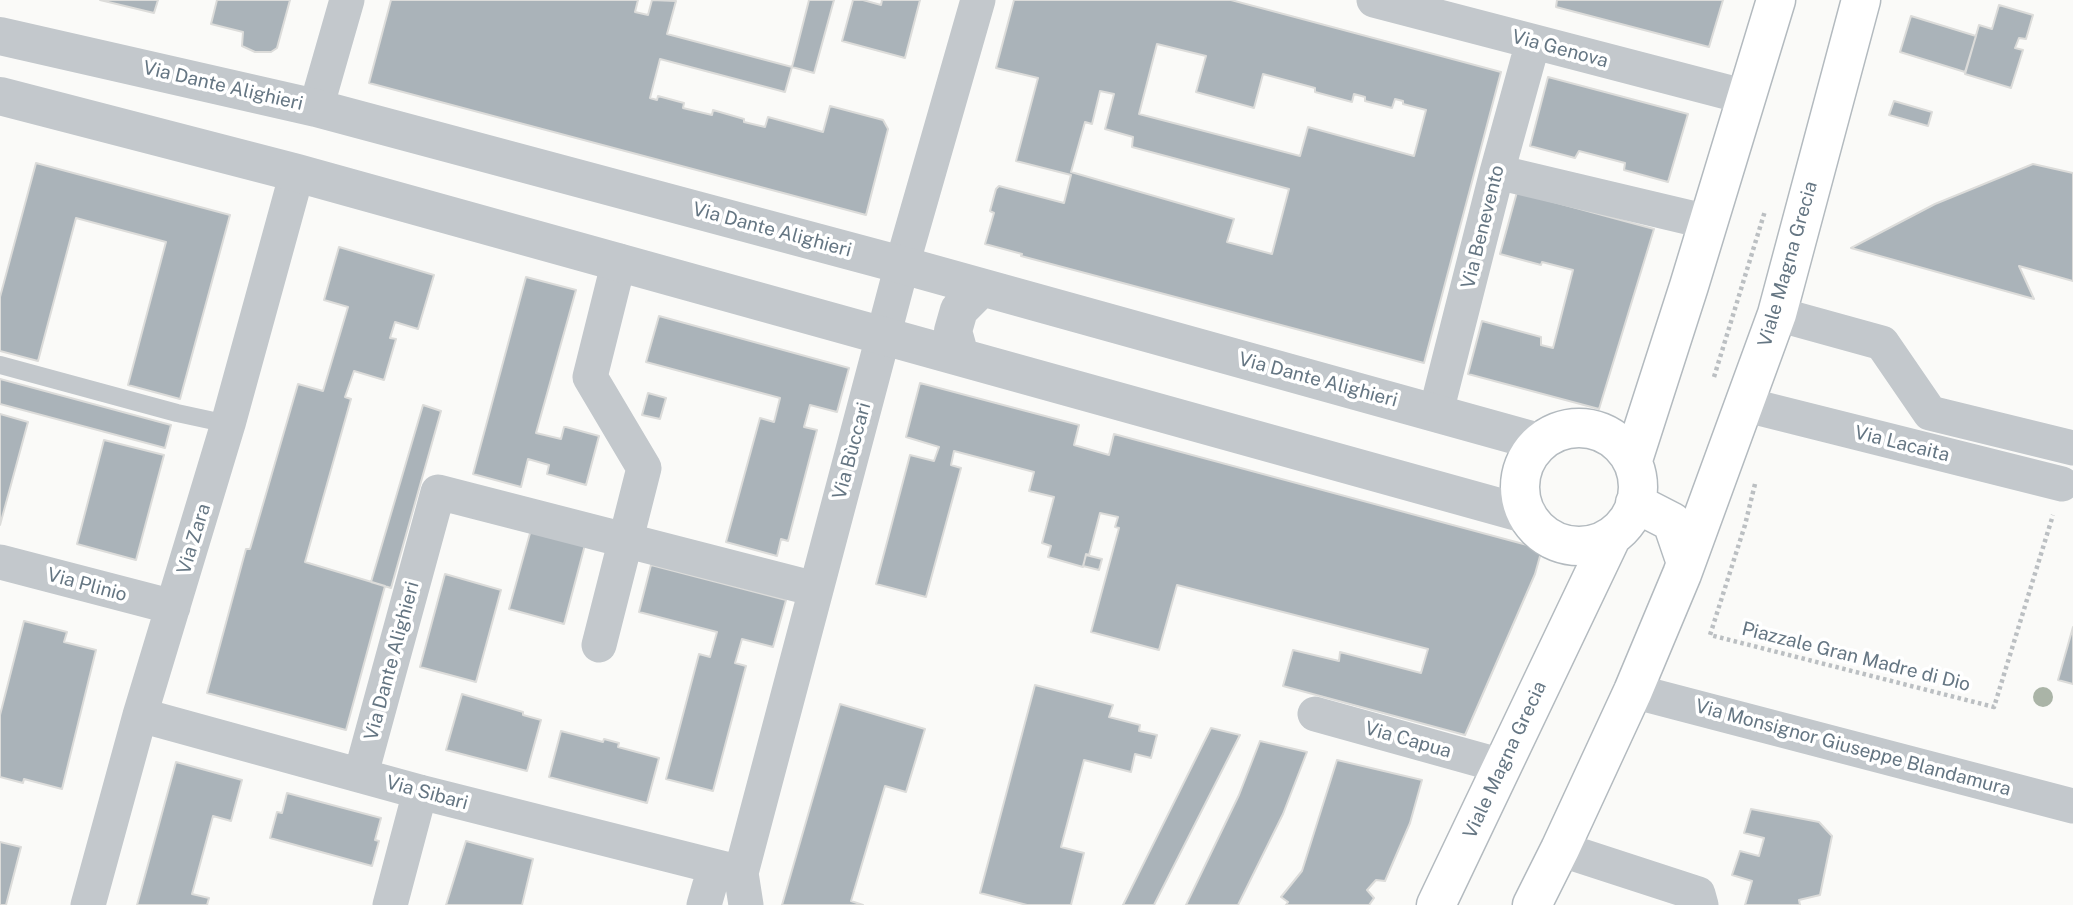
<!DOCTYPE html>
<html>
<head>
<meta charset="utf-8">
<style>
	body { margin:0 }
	canvas { display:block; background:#fafaf8 }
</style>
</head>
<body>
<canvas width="2073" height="905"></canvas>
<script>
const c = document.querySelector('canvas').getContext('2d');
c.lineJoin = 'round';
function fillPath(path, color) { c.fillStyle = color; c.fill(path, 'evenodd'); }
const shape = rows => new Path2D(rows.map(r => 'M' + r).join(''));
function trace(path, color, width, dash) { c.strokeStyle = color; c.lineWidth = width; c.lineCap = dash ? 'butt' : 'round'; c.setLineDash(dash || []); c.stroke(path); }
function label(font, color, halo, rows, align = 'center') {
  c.font = font + ' "Public Sans",sans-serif'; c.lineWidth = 7; c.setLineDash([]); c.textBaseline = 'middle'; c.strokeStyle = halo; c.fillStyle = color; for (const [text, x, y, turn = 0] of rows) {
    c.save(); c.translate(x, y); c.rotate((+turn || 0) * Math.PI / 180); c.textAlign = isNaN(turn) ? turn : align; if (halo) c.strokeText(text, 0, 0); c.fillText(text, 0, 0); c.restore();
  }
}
const building = shape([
	[100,0,158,0,154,13,100,0],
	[217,0,290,0,277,48,271,52,255,52,242,46,243,32,211,24,217,0],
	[391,0,638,0,635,12,648,15,652,0,676,1,667,34,792,67,785,92,660,59,650,98,657,100,658,96,684,103,683,108,712,115,713,110,744,119,744,122,765,127,768,117,823,132,830,106,883,120,888,129,866,215,369,83,391,0],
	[809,0,834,0,814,73,792,67,809,0],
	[853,0,863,0,881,5,882,0,920,0,905,58,842,41,853,0],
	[1014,0,1231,0,1501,72,1424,363,1021,256,1022,254,985,244,994,213,990,211,996,189,999,186,1064,203,1071,175,1016,161,1038,78,996,68,1014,0],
	[1157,44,1206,56,1196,92,1254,108,1263,74,1315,88,1315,92,1352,102,1354,94,1365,97,1365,101,1392,108,1395,99,1403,101,1403,104,1426,110,1414,156,1308,127,1300,156,1139,114,1157,44],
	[1100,91,1114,94,1105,129,1133,137,1132,147,1289,189,1272,254,1227,242,1234,219,1071,172,1085,122,1092,124,1100,91],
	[1557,0,1723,0,1709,47,1556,7,1557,0],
	[1999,5,2033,15,2026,39,2019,38,2015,48,2023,50,2011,88,1965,74,1979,25,1992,29,1999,5],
	[1911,16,1976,36,1965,72,1900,52,1911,16],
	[1548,77,1688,114,1668,182,1624,170,1625,163,1579,151,1575,158,1530,146,1548,77],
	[1894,101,1932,112,1928,126,1889,115,1894,101],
	[36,163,230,215,180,399,128,385,166,242,76,218,38,361,0,351,0,297,36,163],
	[2033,164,2073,173,2073,281,2019,266,2034,299,1851,248,1935,204,2033,164],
	[1517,192,1654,229,1599,409,1468,374,1482,321,1541,337,1541,345,1553,348,1573,270,1542,262,1541,265,1500,254,1517,192],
	[339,247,434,275,418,329,395,322,390,338,396,339,384,380,354,371,345,397,351,399,305,562,385,586,346,730,207,693,246,549,250,549,298,384,323,391,348,307,324,300,339,247],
	[526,277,576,290,536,433,561,439,564,427,566,427,599,436,586,485,547,474,549,465,528,459,521,487,473,474,526,277],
	[659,316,849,368,837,412,810,405,804,427,817,430,788,541,781,539,777,556,726,542,760,418,774,422,780,398,646,362,659,316],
	[0,379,171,425,165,448,0,404,0,379],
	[920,383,1079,425,1074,445,1109,455,1114,434,1542,549,1535,574,1465,735,1283,686,1293,650,1339,661,1340,652,1421,673,1428,649,1177,585,1159,650,1091,632,1119,528,1115,527,1118,517,1100,513,1089,555,1086,554,1083,567,1048,557,1051,546,1042,543,1054,497,1029,491,1034,472,954,451,951,465,961,468,926,597,876,584,910,455,934,461,939,447,906,437,920,383],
	[648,393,666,398,660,419,642,415,648,393],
	[423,405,441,411,391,588,371,582,423,405],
	[0,414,28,422,0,525,0,414],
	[104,440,164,455,136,560,77,544,104,440],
	[532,526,586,541,564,624,509,609,532,526],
	[1086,555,1102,559,1099,570,1083,566,1086,555],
	[651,565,786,600,773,647,742,639,735,663,746,666,713,791,666,779,699,654,710,657,717,632,639,612,651,565],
	[445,574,501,590,476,682,420,667,445,574],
	[24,621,67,632,64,642,96,650,62,789,24,779,23,783,0,777,0,715,24,621],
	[2073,627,2073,684,2058,680,2073,627],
	[1035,685,1113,705,1109,717,1140,725,1139,731,1157,735,1151,758,1135,754,1131,772,1084,760,1061,847,1084,853,1071,905,1027,905,980,893,1035,685],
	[462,694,523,712,523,715,541,720,527,771,446,750,462,694],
	[840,704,925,729,906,792,885,786,851,901,863,905,782,905,840,704],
	[1211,728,1240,735,1154,905,1123,905,1211,728],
	[561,731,603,742,604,739,619,743,618,747,659,758,647,803,549,777,561,731],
	[1260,741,1307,752,1283,814,1238,905,1186,905,1239,795,1260,741],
	[1337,760,1422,780,1410,823,1385,881,1376,880,1367,890,1374,898,1369,905,1286,905,1288,902,1281,897,1302,871,1337,760],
	[176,762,242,780,231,821,213,816,192,894,209,898,207,905,137,905,176,762],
	[287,793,381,818,375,840,379,841,372,866,270,838,277,812,282,813,287,793],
	[1751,809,1819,822,1832,836,1820,895,1799,900,1800,905,1745,905,1752,881,1732,875,1740,851,1759,856,1764,838,1744,833,1751,809],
	[466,841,533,859,522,905,446,905,466,841],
	[0,842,21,847,6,905,0,905,0,842]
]);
fillPath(building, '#aab3b9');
trace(building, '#dcdcda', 2);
const secondary = shape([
	'1520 487a59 59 0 1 1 118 0a59 59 0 1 1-118 0Z',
	[1633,460,1689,286,1776,0],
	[1635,503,1672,522,1686,563],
	[1436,905,1611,538],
	[1532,905,1560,849,1633,691,1682,574,1777,314,1861,0]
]);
trace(secondary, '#b3babf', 41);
trace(shape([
	[1714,377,1765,211],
	[1755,484,1745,525,1710,635,1994,707,2053,515]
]), '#bbbfc2', 4.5, [3.5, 3.5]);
trace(shape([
	[0,365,177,413,228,424]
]), '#c3c8cc', 18);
trace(shape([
	[1374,0,1746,97],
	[316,108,347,0],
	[1497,172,1708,222],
	[1777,314,1882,343,1930,413,2073,448],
	[1743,404,2062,484],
	[1436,412,1497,172,1533,42],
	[0,562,173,607],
	[599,645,644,468,590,377,619,261],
	[1633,691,2073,806],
	[1315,714,1502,766],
	[140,715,420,792,741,873],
	[361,774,438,492,815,589],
	[1560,849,1698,894,1701,905],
	[88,905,140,715,228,424,297,173],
	[390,905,420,792],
	[704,905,715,867],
	[746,905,741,873,902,265,978,0]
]), '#c3c8cc', 35);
trace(shape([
	[0,36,316,108,902,265,1539,442],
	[0,96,297,173,1528,515],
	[960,356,953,331,959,310,981,288]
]), '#c3c8cc', 38);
trace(secondary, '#fff', 38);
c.fillStyle = '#aab4a7';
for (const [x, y] of [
	[2043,697]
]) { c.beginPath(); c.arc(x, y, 10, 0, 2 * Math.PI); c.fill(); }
label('19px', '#657683', '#fff', [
	["Via Genova",1560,49,15],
	["Via Dante Alighieri",223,86,13],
	["Via Benevento",1483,227,-76],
	["Via Dante Alighieri",772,230,15],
	["Viale Magna Grecia",1788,264,-74],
	["Via Dante Alighieri",1318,380,15],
	["Via Lacaita",1902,444,14],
	["Via Bùccari",852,451,-75],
	["Via Zara",194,539,-73],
	["Via Plinio",87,585,15],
	["Piazzale Gran Madre di Dio",1856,657,14],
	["Via Dante Alighieri",392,661,-75],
	["Via Capua",1408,740,16],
	["Via Monsignor Giuseppe Blandamura",1853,748,15],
	["Viale Magna Grecia",1505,760,-65],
	["Via Sibari",427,793,15]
]);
</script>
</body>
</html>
